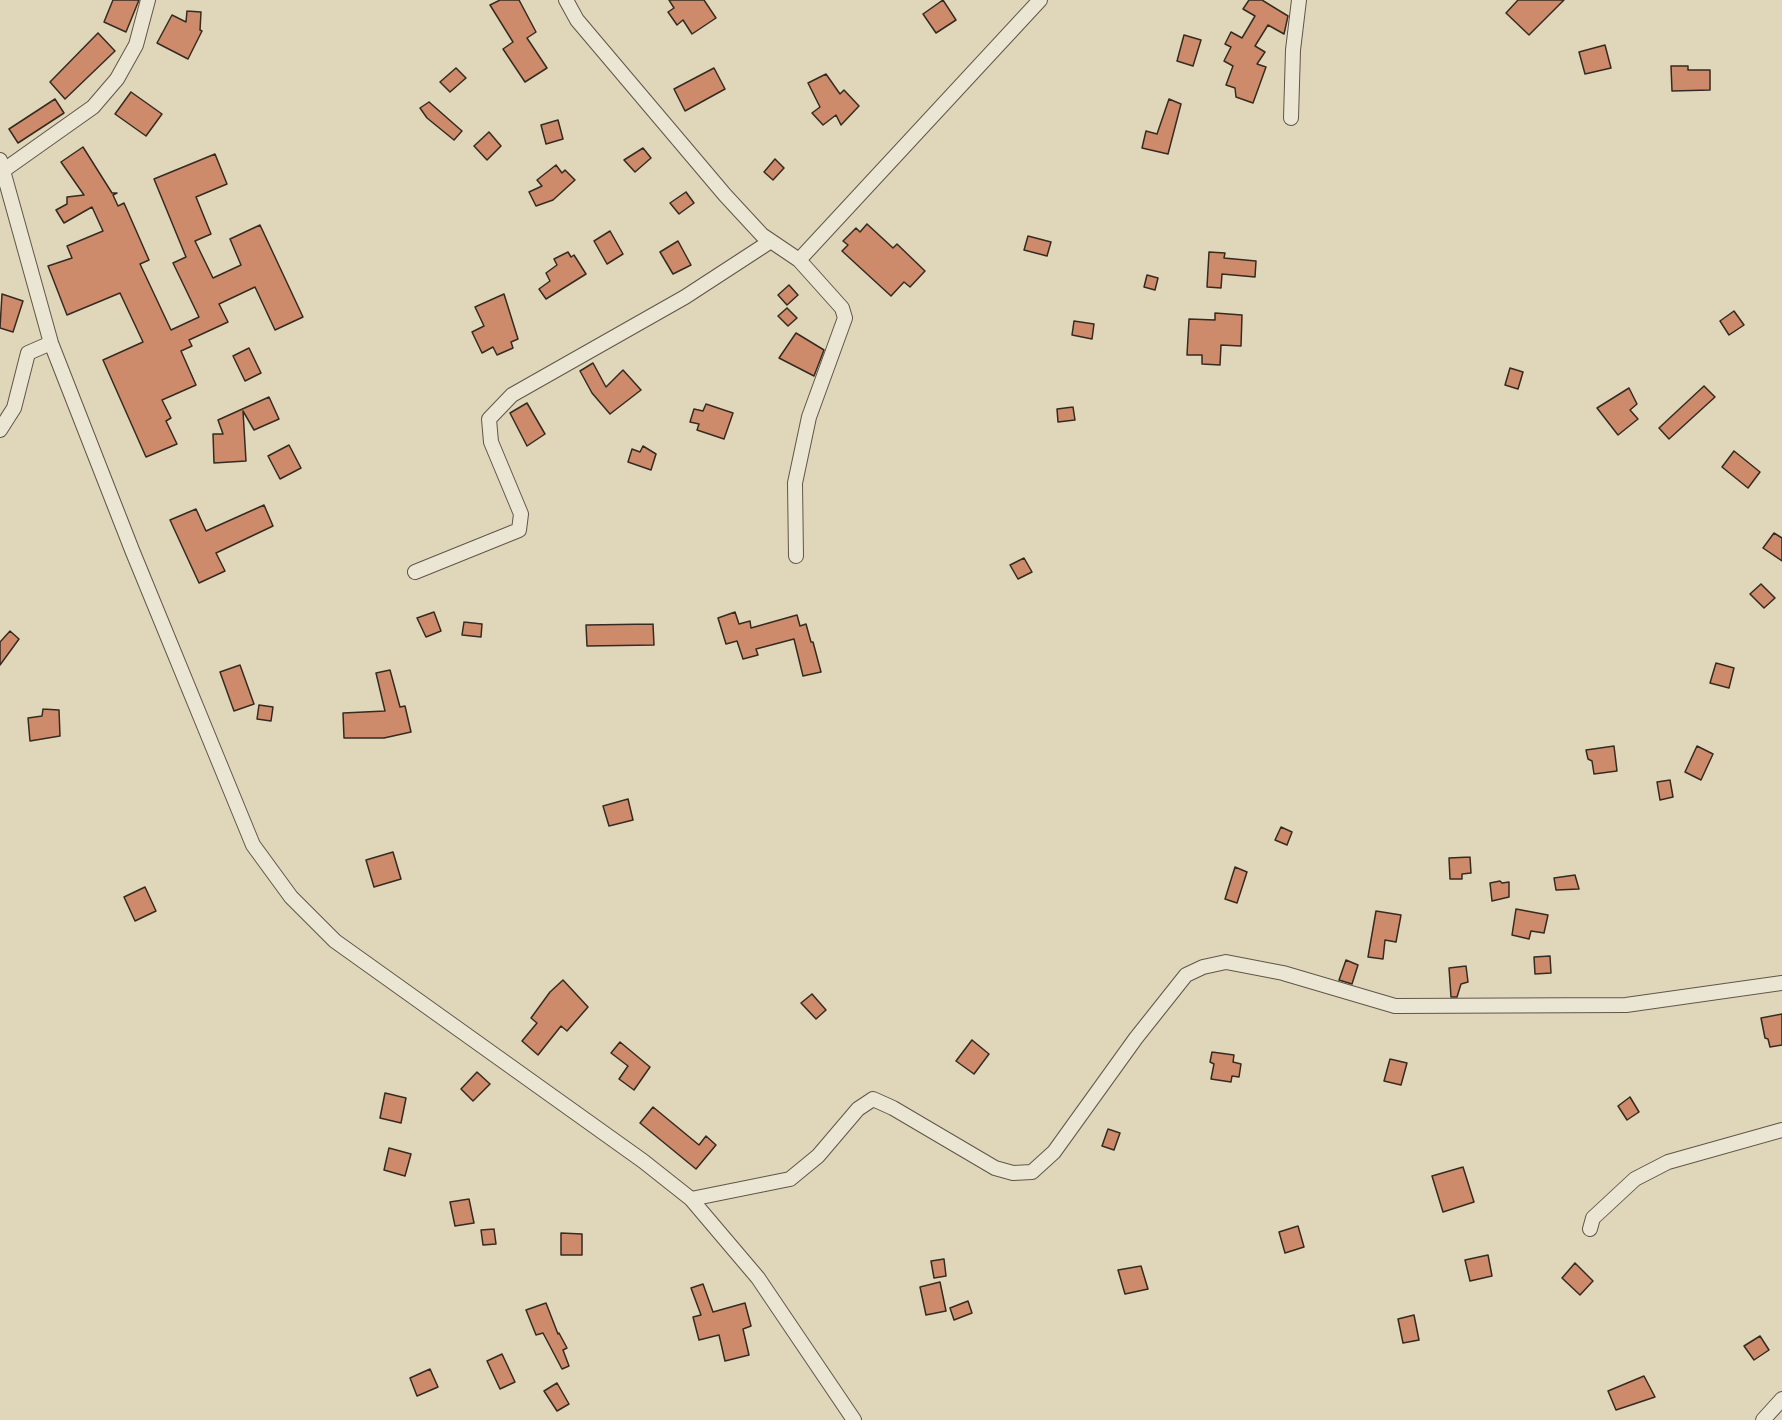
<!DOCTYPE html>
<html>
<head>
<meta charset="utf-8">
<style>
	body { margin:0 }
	canvas { display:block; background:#e0d7bb }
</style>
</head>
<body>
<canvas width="1782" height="1420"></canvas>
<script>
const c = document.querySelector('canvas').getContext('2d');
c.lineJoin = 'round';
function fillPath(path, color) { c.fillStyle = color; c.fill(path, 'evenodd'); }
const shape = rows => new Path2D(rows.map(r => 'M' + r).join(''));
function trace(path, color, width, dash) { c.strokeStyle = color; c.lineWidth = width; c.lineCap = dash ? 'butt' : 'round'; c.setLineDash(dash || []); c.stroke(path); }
const building = shape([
	[113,0,139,0,126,32,104,22,113,0],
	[500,0,519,0,536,32,527,38,547,68,525,82,503,49,513,42,490,5,500,0],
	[669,0,704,0,716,18,692,34,683,20,677,25,668,12,674,8,669,0],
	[943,0,956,20,936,33,923,14,943,0],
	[1249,0,1262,0,1288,16,1284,34,1268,25,1255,46,1265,52,1257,64,1266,67,1253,103,1236,97,1235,88,1226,85,1233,66,1224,61,1231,47,1225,44,1231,32,1242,38,1255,16,1243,9,1249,0],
	[1518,0,1564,0,1529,35,1506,13,1518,0],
	[187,11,201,12,200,30,202,31,188,59,157,43,172,15,186,22,187,11],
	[98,33,115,51,65,99,50,82,98,33],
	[1184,35,1201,40,1193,66,1177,61,1184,35],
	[1605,45,1611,68,1585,74,1579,52,1605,45],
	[1671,66,1688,66,1688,70,1710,70,1710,90,1672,91,1671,66],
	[456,68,466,78,450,92,440,82,456,68],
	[714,68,725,89,685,111,674,89,714,68],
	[826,74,840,94,844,90,859,106,841,125,836,115,823,125,812,113,820,107,808,83,826,74],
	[131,92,162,114,146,136,115,114,131,92],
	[55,99,64,113,18,143,9,129,55,99],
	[1169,99,1181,104,1168,154,1142,148,1146,131,1157,134,1169,99],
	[429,102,462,131,454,140,427,118,420,108,429,102],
	[558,120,563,139,546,144,541,125,558,120],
	[489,132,501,146,487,160,474,146,489,132],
	[83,147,112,193,117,193,113,195,118,206,124,203,149,260,140,264,171,330,199,317,173,263,186,257,154,179,215,154,227,184,196,197,211,234,195,241,213,278,241,265,230,239,260,225,303,317,275,330,255,287,219,304,228,322,189,340,192,346,181,351,196,385,162,400,171,418,166,421,177,444,146,457,103,360,143,342,120,293,67,315,48,266,72,258,67,246,103,231,92,207,64,223,56,210,67,204,67,197,84,195,61,162,83,147],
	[643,148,651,158,635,172,624,160,643,148],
	[775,159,784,168,773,180,764,172,775,159],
	[556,165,562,173,565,170,575,180,553,200,536,206,529,192,542,186,537,180,556,165],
	[686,192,694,203,679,214,670,203,686,192],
	[867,224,893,248,897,244,925,271,910,287,904,282,891,296,842,251,848,245,843,241,856,228,860,232,867,224],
	[610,231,623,254,607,264,594,241,610,231],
	[1028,236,1051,242,1047,256,1024,250,1028,236],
	[678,241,691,265,673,274,660,252,678,241],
	[568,252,571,257,574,255,586,274,546,299,539,289,550,281,546,273,557,265,554,259,568,252],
	[1209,252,1225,253,1224,258,1256,261,1255,277,1222,274,1221,288,1207,287,1209,252],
	[1147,275,1158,278,1155,290,1144,287,1147,275],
	[789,285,798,295,787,305,778,295,789,285],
	[2,294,23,301,13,332,0,328,2,294],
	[504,294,518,339,511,342,513,348,497,355,493,347,482,353,472,332,484,326,475,307,504,294],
	[787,308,797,318,788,326,778,316,787,308],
	[1734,311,1744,325,1729,335,1720,321,1734,311],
	[1215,313,1242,315,1241,346,1221,345,1220,365,1202,364,1202,355,1187,355,1189,319,1215,320,1215,313],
	[1074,321,1094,324,1092,339,1072,335,1074,321],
	[796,333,824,350,814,376,779,358,796,333],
	[249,348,261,373,245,381,233,356,249,348],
	[593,363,606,387,623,370,641,390,610,414,592,393,580,371,593,363],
	[1510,368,1523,372,1518,389,1505,385,1510,368],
	[1704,386,1715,397,1669,439,1659,428,1704,386],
	[1629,388,1637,404,1630,410,1638,419,1618,435,1597,408,1629,388],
	[269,397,279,419,254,430,243,411,246,461,214,463,213,434,223,434,218,420,269,397],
	[527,403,545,434,527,446,510,413,527,403],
	[706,404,733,413,724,439,697,430,699,424,690,422,694,409,703,411,706,404],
	[1073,407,1075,420,1058,422,1057,409,1073,407],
	[289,445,301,468,280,479,268,456,289,445],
	[643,446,656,454,651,470,628,462,632,449,640,452,643,446],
	[1734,451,1760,472,1748,488,1722,467,1734,451],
	[264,505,273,526,216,553,225,571,199,583,170,520,196,509,206,531,264,505],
	[1774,533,1782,538,1782,561,1763,548,1774,533],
	[1024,558,1032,572,1018,579,1010,565,1024,558],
	[1761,584,1775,598,1764,608,1750,594,1761,584],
	[434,612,441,631,426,637,417,618,434,612],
	[735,612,739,624,750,621,751,628,797,615,800,626,806,624,811,642,813,642,821,672,803,676,794,639,756,649,758,655,743,659,737,641,726,644,718,618,735,612],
	[464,622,482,624,481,637,462,635,464,622],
	[653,624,654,645,587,646,586,625,653,624],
	[10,631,19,639,0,665,0,642,10,631],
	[1716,663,1734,668,1729,688,1710,683,1716,663],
	[240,665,254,704,234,711,220,672,240,665],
	[390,670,400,707,405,706,411,732,384,738,344,738,343,713,385,711,376,673,390,670],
	[259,705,273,707,271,721,257,719,259,705],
	[43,709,59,710,60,736,30,741,28,718,42,716,43,709],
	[1614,746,1617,771,1594,774,1592,761,1588,759,1586,750,1614,746],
	[1697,746,1713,754,1701,780,1685,772,1697,746],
	[1670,780,1673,797,1660,800,1657,782,1670,780],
	[628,799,633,820,609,826,603,806,628,799],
	[1281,827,1292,832,1287,845,1275,840,1281,827],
	[393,852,401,879,374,887,366,860,393,852],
	[1470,857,1471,873,1462,874,1462,879,1450,879,1449,858,1470,857],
	[1235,867,1247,872,1237,903,1225,899,1235,867],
	[1575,875,1579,889,1556,890,1554,878,1575,875],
	[1500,881,1502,883,1509,882,1509,897,1492,901,1490,883,1500,881],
	[145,887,156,911,135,921,124,897,145,887],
	[1516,909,1548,915,1544,933,1531,931,1529,939,1512,935,1516,909],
	[1376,911,1401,915,1396,942,1385,940,1383,959,1368,957,1376,911],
	[1550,956,1551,973,1535,974,1534,957,1550,956],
	[1346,960,1358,965,1352,984,1339,980,1346,960],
	[1466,966,1468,982,1461,984,1457,997,1451,997,1449,968,1466,966],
	[563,980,588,1007,567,1031,561,1026,538,1055,522,1041,537,1023,531,1018,550,992,563,980],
	[812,994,826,1010,816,1019,801,1003,812,994],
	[1782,1014,1782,1045,1770,1047,1768,1039,1765,1038,1761,1018,1782,1014],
	[972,1040,989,1054,974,1074,956,1061,972,1040],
	[620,1042,650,1067,634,1090,619,1079,628,1066,611,1053,620,1042],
	[1212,1052,1234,1055,1233,1062,1241,1064,1239,1077,1232,1076,1231,1082,1211,1079,1214,1064,1210,1062,1212,1052],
	[1390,1059,1407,1063,1401,1085,1384,1081,1390,1059],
	[477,1072,490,1084,473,1101,461,1089,477,1072],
	[385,1093,406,1098,401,1123,380,1118,385,1093],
	[1630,1097,1639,1112,1627,1120,1618,1106,1630,1097],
	[653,1107,699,1145,706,1136,716,1145,696,1169,640,1123,653,1107],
	[1108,1129,1120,1133,1114,1150,1102,1146,1108,1129],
	[389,1148,411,1154,405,1176,384,1170,389,1148],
	[1463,1167,1474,1202,1443,1212,1432,1176,1463,1167],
	[469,1199,474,1223,455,1226,450,1202,469,1199],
	[1298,1226,1304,1247,1285,1253,1279,1232,1298,1226],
	[494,1229,496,1244,483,1245,481,1230,494,1229],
	[561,1233,582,1234,582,1255,561,1255,561,1233],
	[1488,1255,1492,1276,1470,1281,1465,1260,1488,1255],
	[944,1259,946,1276,934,1278,931,1261,944,1259],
	[1575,1263,1593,1281,1580,1295,1562,1278,1575,1263],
	[1141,1266,1148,1289,1125,1294,1118,1270,1141,1266],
	[940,1282,946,1311,926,1315,920,1287,940,1282],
	[703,1284,713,1312,745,1303,751,1326,743,1329,749,1355,725,1361,719,1335,699,1340,693,1317,701,1315,691,1288,703,1284],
	[968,1301,972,1313,954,1320,950,1308,968,1301],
	[546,1303,558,1334,559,1333,567,1348,563,1350,569,1366,562,1369,543,1333,536,1335,526,1310,546,1303],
	[1414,1315,1419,1340,1403,1343,1398,1319,1414,1315],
	[1760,1336,1769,1350,1754,1360,1744,1346,1760,1336],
	[502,1354,515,1382,500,1389,487,1361,502,1354],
	[430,1369,438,1387,417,1396,410,1378,430,1369],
	[1644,1376,1655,1397,1616,1410,1608,1391,1644,1376],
	[557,1383,569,1404,557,1411,544,1391,557,1383]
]);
fillPath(building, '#ce8b6b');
trace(building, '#352b21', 1.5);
const minor = shape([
	[566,0,577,20,725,195,762,235,799,260,1040,0],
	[1291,118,1293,50,1299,0],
	[0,160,51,343,132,550,253,845,291,897,335,941,643,1161,691,1199,758,1278,854,1420],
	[4,170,93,107,117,79,136,45,148,0],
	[0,430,14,408,28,353,51,343],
	[796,556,795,483,809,417,845,318,842,308,799,260],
	[415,572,519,530,521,514,491,442,489,419,512,395,685,297,771,241],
	[691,1199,790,1179,818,1156,858,1109,873,1099,893,1108,995,1168,1013,1173,1032,1172,1054,1152,1136,1038,1186,975,1203,967,1226,962,1283,973,1395,1006,1626,1005,1782,983],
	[1590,1229,1593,1218,1635,1179,1668,1162,1782,1130],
	[1763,1420,1782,1399]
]);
trace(minor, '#605648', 16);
trace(minor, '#ebe5d3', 14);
</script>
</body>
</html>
